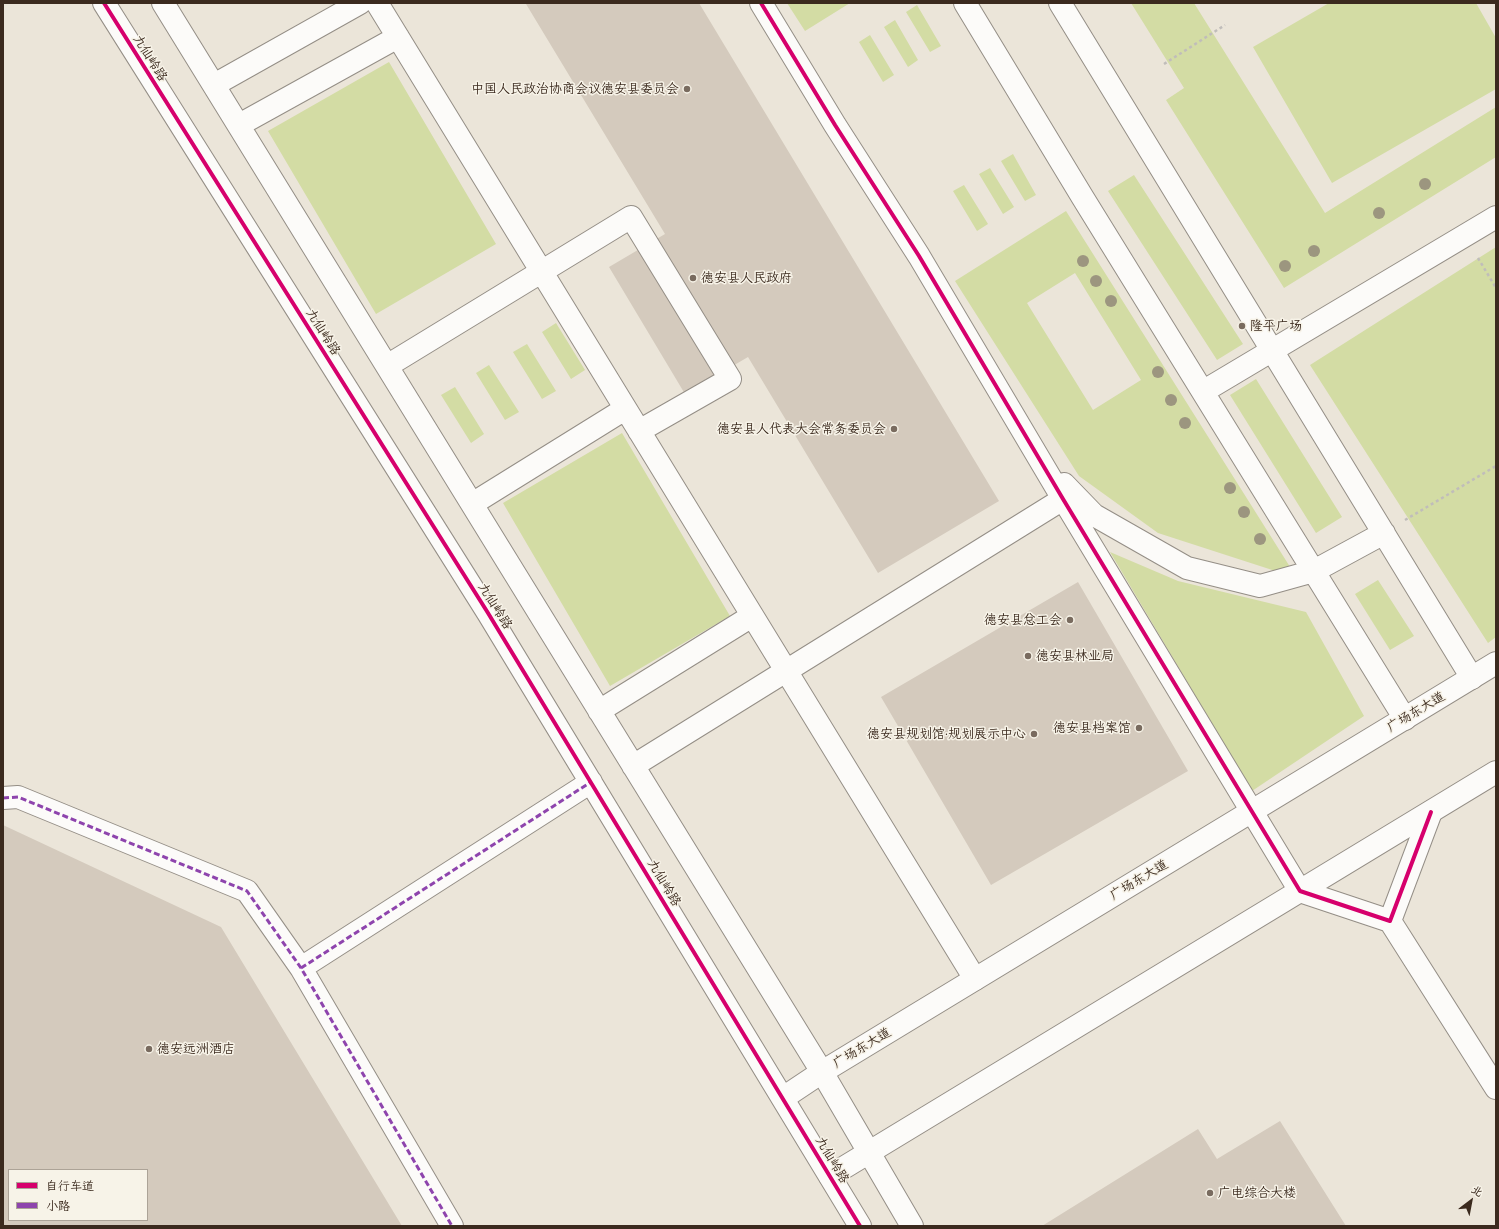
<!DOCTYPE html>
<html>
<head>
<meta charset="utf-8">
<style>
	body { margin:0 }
	#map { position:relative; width:1499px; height:1229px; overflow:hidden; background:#ebe5d9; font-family:Delius,"LXGW WenKai TC",sans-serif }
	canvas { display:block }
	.frame { position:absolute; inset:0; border:4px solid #3b2a1e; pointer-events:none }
	.legend { position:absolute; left:8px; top:1169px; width:140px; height:52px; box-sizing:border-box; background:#f7f3e8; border:1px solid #aca397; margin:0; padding:5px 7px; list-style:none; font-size:12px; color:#3b2a1e }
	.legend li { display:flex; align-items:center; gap:8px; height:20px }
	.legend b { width:20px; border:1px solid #aca397 }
	.north { position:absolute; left:1451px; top:1181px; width:40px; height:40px; -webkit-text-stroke:3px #f7f3e8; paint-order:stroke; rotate:32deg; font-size:11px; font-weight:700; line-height:16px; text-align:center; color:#3b2a1e }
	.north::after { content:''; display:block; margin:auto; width:14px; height:18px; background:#3b2a1e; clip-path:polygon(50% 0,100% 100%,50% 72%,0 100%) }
</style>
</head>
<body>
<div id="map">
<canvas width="1499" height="1229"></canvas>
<div class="frame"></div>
<ul class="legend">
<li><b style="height:5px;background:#d6006c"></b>自行车道</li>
<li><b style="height:5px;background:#8e44ad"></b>小路</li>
</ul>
<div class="north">北</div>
</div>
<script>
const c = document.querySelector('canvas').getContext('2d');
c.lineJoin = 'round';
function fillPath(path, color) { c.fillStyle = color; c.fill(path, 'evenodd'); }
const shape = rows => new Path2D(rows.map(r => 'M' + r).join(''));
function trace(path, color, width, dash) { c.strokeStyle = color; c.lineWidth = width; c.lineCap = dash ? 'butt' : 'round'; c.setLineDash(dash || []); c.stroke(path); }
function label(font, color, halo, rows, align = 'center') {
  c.font = font + ' Delius,"LXGW WenKai TC",sans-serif'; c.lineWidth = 3; c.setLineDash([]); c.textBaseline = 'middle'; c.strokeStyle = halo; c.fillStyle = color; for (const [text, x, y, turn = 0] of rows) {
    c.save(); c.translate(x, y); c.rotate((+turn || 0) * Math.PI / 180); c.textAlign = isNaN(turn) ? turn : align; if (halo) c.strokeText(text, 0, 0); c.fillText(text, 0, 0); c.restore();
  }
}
fillPath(shape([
	[787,3,850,3,805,31],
	[1131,3,1194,3,1325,213,1496,107,1496,157,1284,288,1166,100,1184,88],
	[1329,3,1476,3,1496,38,1496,89,1332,183,1253,47],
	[917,5,941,46,930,52,906,12],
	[895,20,918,60,908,67,884,27],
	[870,35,894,75,883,82,859,42],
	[389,62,496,244,376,314,268,131],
	[1013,154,1036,195,1025,201,1001,161],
	[990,168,1014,207,1003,214,979,174],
	[1134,175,1243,344,1217,360,1108,191],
	[964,185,988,224,977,231,953,191],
	[1066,211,1297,578,1158,533,1079,476,955,281],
	[1075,273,1141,380,1093,410,1027,303],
	[1496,247,1496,637,1488,643,1310,365],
	[556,323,585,370,571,379,542,332],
	[527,344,556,391,542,399,513,352],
	[489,365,519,412,505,420,476,373],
	[1256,379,1342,517,1316,533,1230,395],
	[455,387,484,434,471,443,441,395],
	[622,433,730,616,610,686,503,503],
	[1110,552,1178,581,1306,612,1364,716,1252,791],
	[1378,580,1414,636,1390,650,1355,594]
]), '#d3dca4');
fillPath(shape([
	[528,3,699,3,999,501,878,573,748,357,685,394,609,267,665,234,526,4],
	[1078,582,1188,771,991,885,881,697],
	[3,825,221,927,402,1226,3,1226],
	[9,1170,147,1170,147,1220,9,1220],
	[1280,1121,1346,1226,1042,1226,1198,1129,1217,1159]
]), '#d4cabd');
const minor = shape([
	[104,3,488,613,860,1226],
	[163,3,822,1072,912,1226],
	[377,3,975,979],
	[761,3,835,125,919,256,1063,499,1300,891,1390,921,1431,812],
	[965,3,1083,198,1405,719],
	[1060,3,1472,678],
	[214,85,360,3],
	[239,125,398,37],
	[387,366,631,217,730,379,639,431],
	[1204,391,1496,217],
	[1064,484,1094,515,1187,568,1260,586,1314,571,1384,533],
	[472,504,625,409],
	[599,711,752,616],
	[633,766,1063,499],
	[3,798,18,797,247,891,301,968,452,1226],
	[1390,921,1496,1088],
	[301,968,591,782]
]);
const major = shape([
	[783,1098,822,1072,1496,663],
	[830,1176,1496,772]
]);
trace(minor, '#948e86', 24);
trace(major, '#948e86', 24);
trace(shape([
	[1164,64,1225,25],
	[1478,258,1496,288],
	[1405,520,1496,466]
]), '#c0bdba', 2.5, [3, 3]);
trace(minor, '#fcfbf9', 22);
trace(major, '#fcfbf9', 22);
trace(shape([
	[3,798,18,797,247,891,301,968,452,1226],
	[301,968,591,782]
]), '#8e44ad', 3, [6, 3]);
trace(shape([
	[104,3,488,613,860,1226],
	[761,3,835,125,919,256,1063,499,1300,891,1390,921,1431,812]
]), '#d6006c', 4);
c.fillStyle = '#9c967f';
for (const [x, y] of [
	[1425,184],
	[1379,213],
	[1314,251],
	[1083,261],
	[1285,266],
	[1096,281],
	[1111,301],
	[1158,372],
	[1171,400],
	[1185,423],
	[1230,488],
	[1244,512],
	[1260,539]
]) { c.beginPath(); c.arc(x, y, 6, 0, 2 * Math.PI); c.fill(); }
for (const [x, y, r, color] of [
	[687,89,4,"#796b5f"],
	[693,278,4,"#796b5f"],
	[1242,326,4,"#796b5f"],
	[894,429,4,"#796b5f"],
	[1070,620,4,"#796b5f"],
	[1028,656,4,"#796b5f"],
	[1139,728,4,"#796b5f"],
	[1034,734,4,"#796b5f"],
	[149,1049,4,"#796b5f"],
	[1210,1193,4,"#796b5f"]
]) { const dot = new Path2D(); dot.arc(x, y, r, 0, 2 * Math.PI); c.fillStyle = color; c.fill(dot); trace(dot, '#f7f3e8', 1.5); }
label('13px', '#3b2a1e', '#f7f3e8', [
	["九仙岭路",150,58,58],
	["九仙岭路",323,332,58],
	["九仙岭路",495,606,58],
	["广场东大道",1416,712,-31],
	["广场东大道",1139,880,-31],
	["九仙岭路",664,883,59],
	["广场东大道",862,1048,-31],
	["九仙岭路",832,1160,59]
]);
label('13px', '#3b2a1e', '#f7f3e8', [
	["中国人民政治协商会议德安县委员会",679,89],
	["德安县人民政府",701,278,"left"],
	["隆平广场",1250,326,"left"],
	["德安县人代表大会常务委员会",886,429],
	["德安县总工会",1062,620],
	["德安县林业局",1036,656,"left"],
	["德安县档案馆",1131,728],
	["德安县规划馆·规划展示中心",1026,734],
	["德安远洲酒店",157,1049,"left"],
	["广电综合大楼",1218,1193,"left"]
], 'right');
</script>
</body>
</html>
